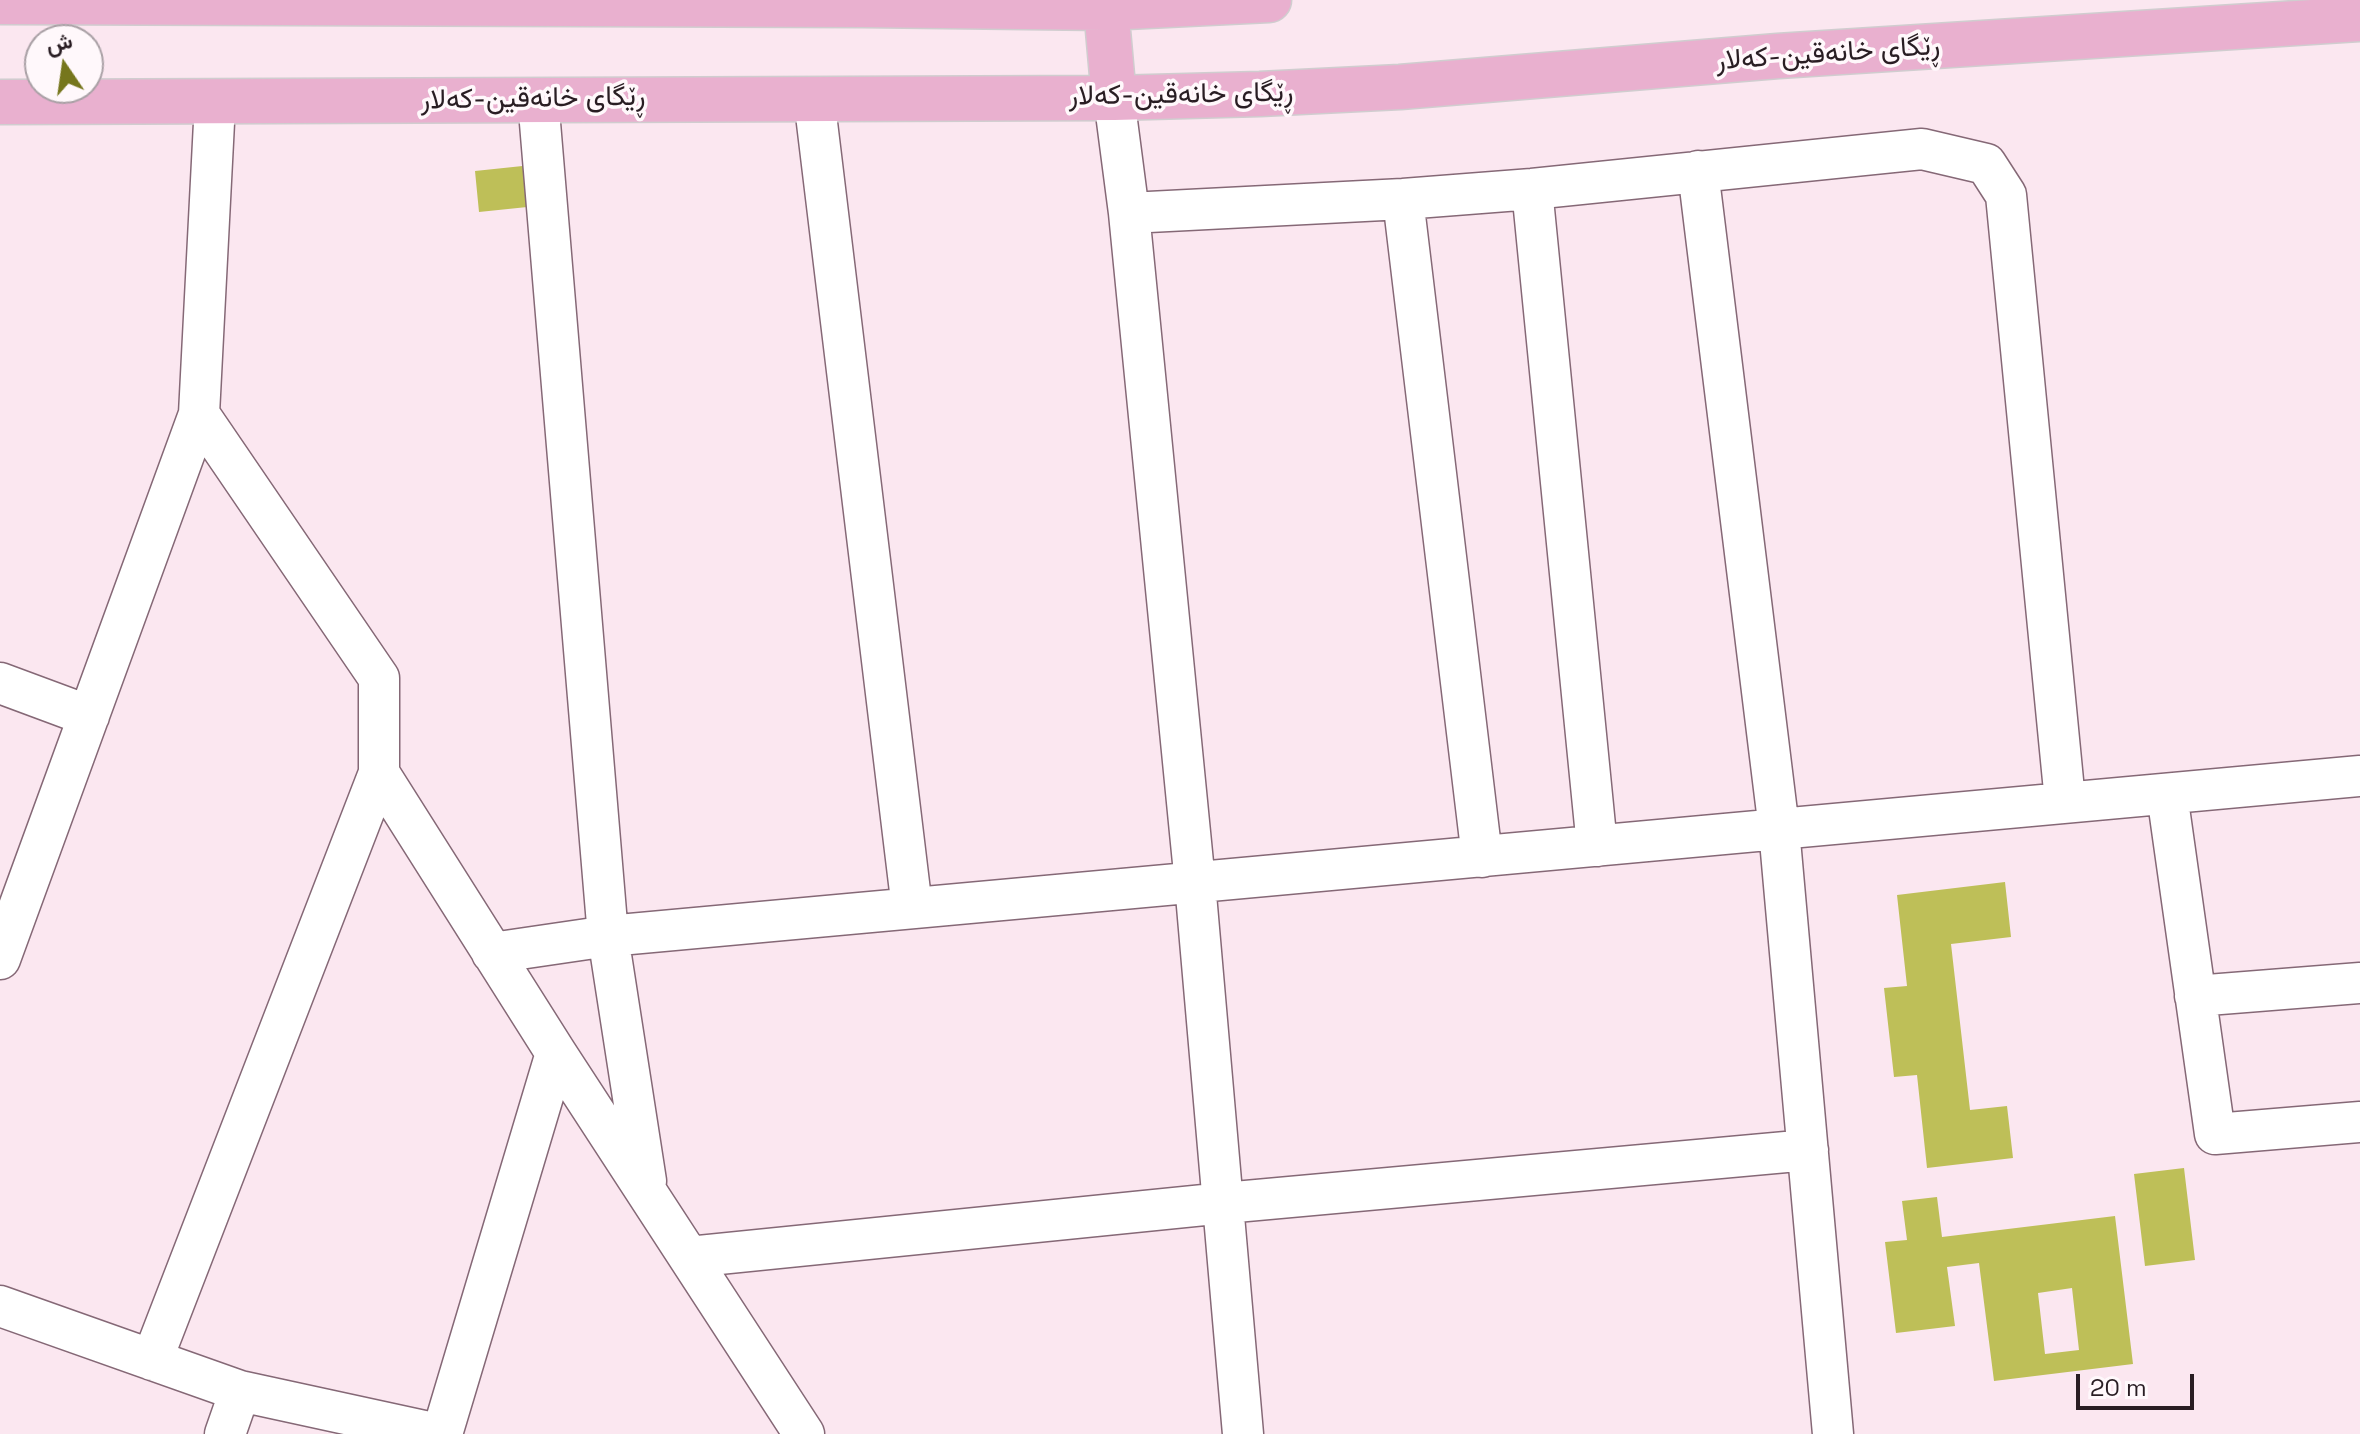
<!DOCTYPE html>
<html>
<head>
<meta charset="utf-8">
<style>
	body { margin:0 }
	#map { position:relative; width:2360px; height:1434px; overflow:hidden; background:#fbe7f0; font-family:"Space Grotesk",Vazirmatn,sans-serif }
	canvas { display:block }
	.north { position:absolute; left:24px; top:24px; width:80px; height:80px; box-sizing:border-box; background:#fff8fb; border:2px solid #a9a0a5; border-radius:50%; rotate:347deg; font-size:22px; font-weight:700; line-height:32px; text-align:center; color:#291d23 }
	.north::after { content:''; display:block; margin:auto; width:28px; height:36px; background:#76761c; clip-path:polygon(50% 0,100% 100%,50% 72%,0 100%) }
	.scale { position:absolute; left:2076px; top:1374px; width:118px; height:36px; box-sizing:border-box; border:4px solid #291d23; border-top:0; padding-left:10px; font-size:24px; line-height:28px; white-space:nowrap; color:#291d23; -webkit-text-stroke:6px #fff8fb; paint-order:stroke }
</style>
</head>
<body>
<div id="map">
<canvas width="2360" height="1434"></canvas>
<div class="north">ش</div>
<div class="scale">20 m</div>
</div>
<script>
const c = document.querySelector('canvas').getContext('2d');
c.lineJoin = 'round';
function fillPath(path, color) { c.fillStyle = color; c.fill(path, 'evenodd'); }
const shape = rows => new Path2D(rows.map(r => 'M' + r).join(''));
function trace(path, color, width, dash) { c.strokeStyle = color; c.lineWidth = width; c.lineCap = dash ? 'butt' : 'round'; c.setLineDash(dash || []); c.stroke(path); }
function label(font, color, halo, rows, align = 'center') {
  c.font = font + ' "Space Grotesk",Vazirmatn,sans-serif'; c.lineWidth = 7; c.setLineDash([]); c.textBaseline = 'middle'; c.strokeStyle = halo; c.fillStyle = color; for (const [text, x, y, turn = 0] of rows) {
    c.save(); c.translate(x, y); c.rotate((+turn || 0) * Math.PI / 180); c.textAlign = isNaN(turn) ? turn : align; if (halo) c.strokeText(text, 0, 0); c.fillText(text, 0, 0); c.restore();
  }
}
fillPath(shape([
	[532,165,537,206,479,212,475,171],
	[2005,882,2011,937,1951,944,1970,1110,2007,1106,2013,1158,1927,1168,1917,1075,1894,1077,1884,988,1907,986,1897,895],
	[2184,1168,2195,1260,2145,1266,2134,1174],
	[1937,1197,1942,1237,2115,1216,2133,1364,1994,1381,1979,1263,1947,1267,1955,1326,1896,1333,1885,1242,1907,1240,1902,1201],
	[2072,1288,2079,1350,2045,1354,2038,1293]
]), '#bebf58');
const minor = shape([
	[814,98,912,908],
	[1114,98,1129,213,1195,883,1243,1434],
	[538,99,608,936,646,1181],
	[1698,171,1779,829,1833,1434],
	[1532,189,1597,846],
	[1403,199,1482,857],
	[1129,213,1403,199,1532,189,1922,149,1986,164,2006,195,2065,801],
	[199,414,379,678,379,773,556,1053,804,1434],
	[0,683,89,716],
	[2167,794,2215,1134,2360,1122],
	[492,953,608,936,2360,776],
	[0,959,199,414,215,103],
	[2195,996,2360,983],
	[689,1257,1224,1203,1808,1150],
	[0,1306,240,1391,438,1434],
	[152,1360,379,773],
	[225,1434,240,1391],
	[442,1434,556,1053]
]);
const primary = shape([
	[0,2,863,5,1106,8,1269,0],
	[1106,8,1114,98],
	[0,102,1114,98,1260,94,1400,87,1778,56,2360,19]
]);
trace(minor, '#856876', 43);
trace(primary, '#d0cdcf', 47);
trace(minor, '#fff', 40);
trace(primary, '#e9b0cf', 44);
label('28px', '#291d23', '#fff8fb', [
	["ڕێگای خانەقین-کەلار",1828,54,-4],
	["ڕێگای خانەقین-کەلار",1181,95,-1],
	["ڕێگای خانەقین-کەلار",533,99,-1]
]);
</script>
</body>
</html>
